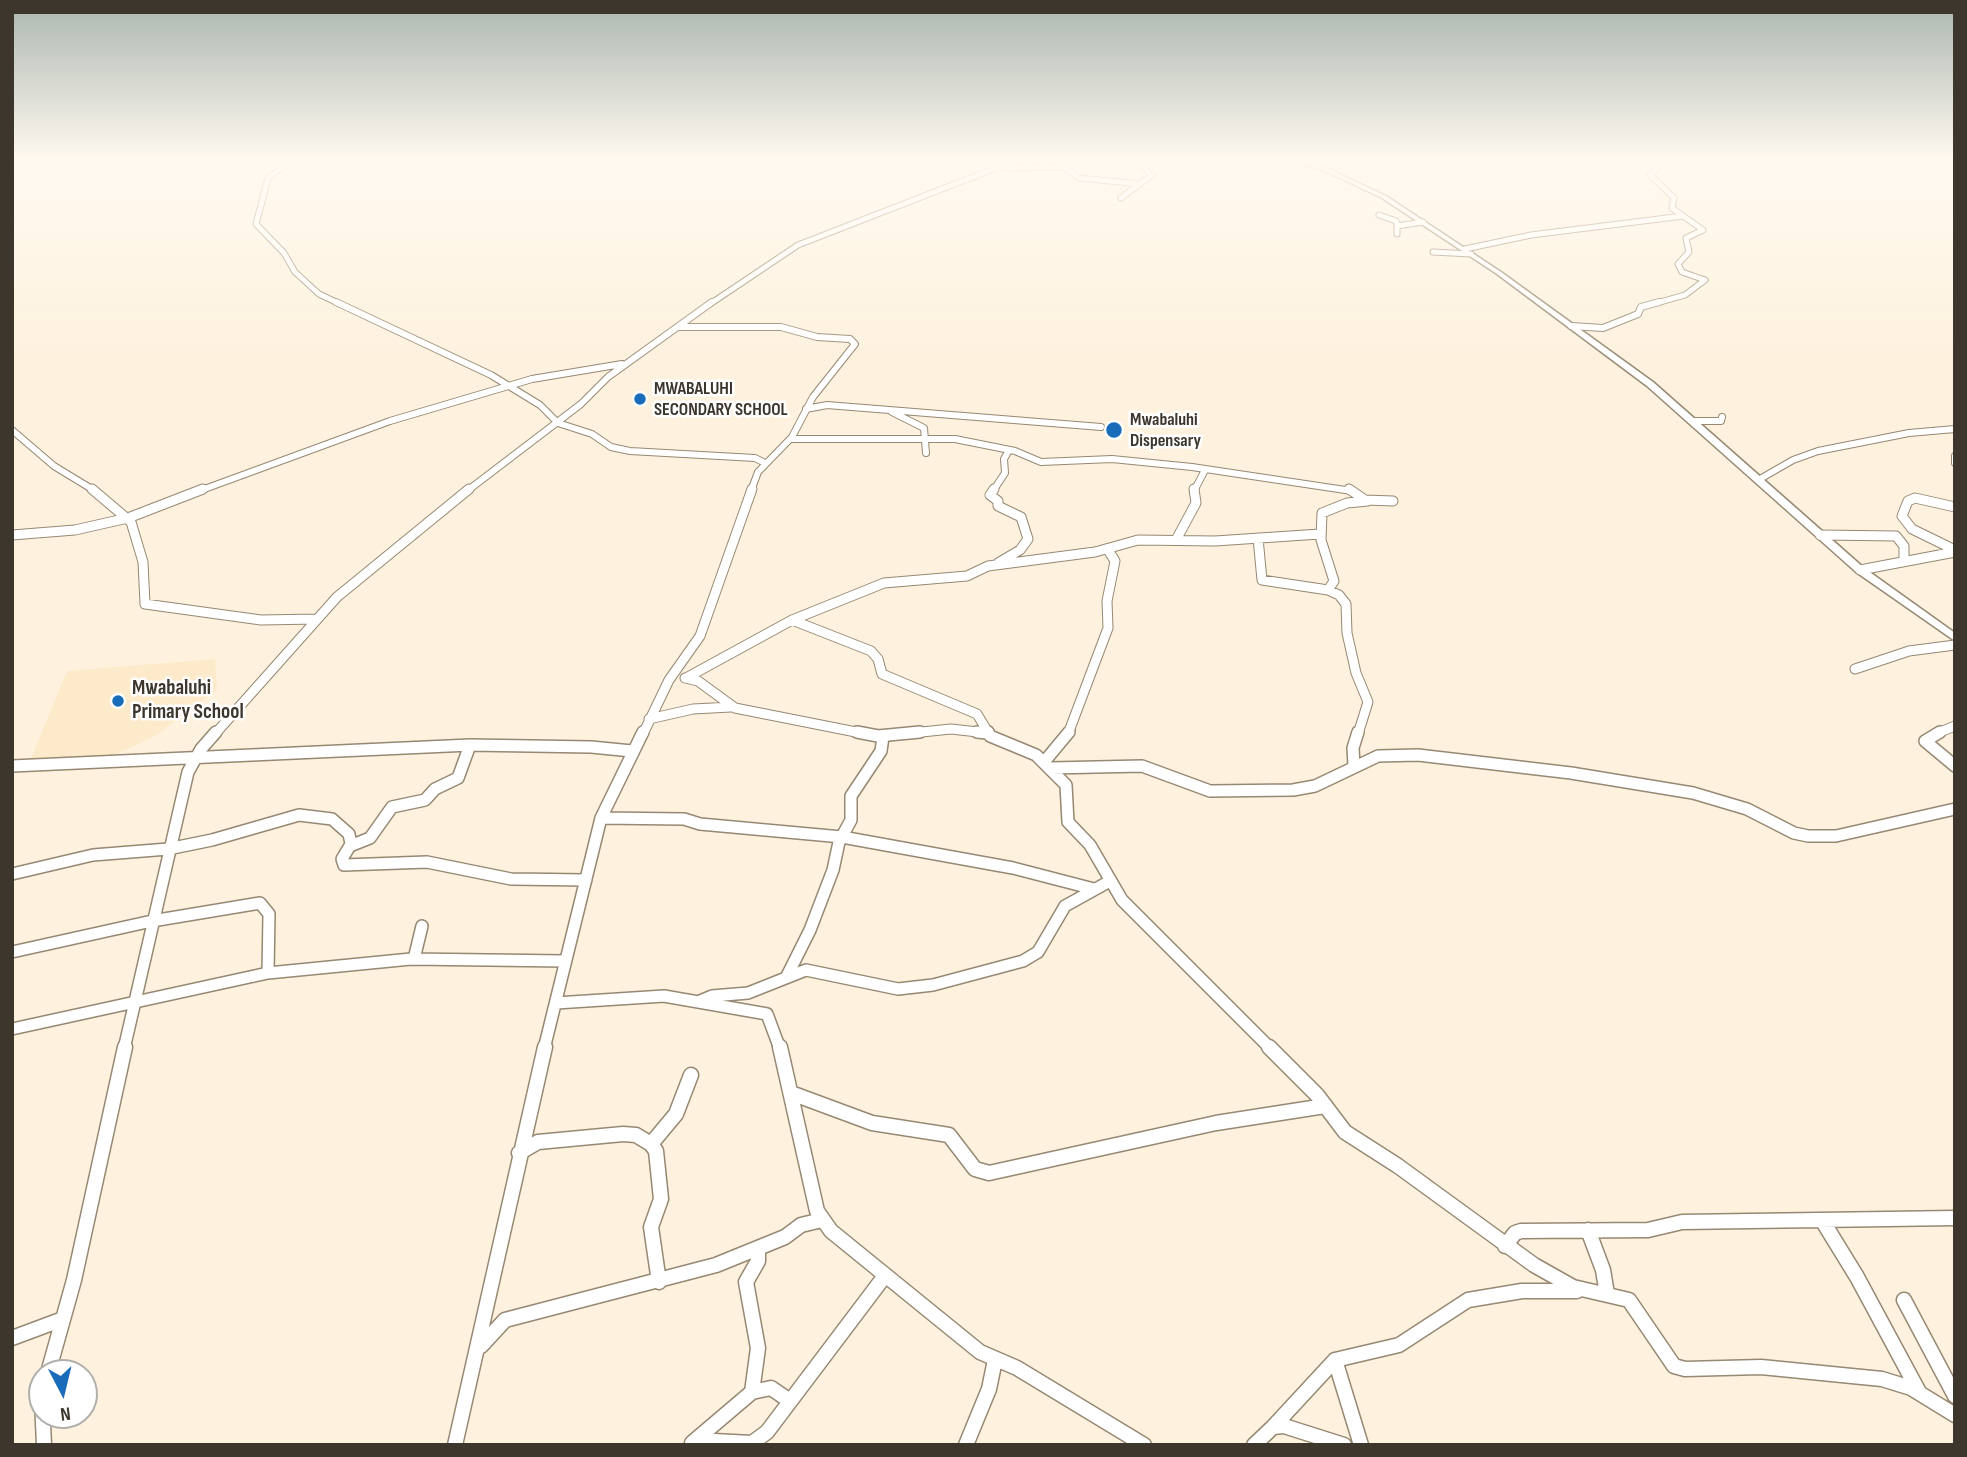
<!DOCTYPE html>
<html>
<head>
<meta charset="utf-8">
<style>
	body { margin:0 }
	#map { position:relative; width:1967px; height:1457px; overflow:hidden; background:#fef2de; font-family:"Sofia Sans Condensed",sans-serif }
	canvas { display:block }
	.frame { position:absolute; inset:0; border:14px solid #3c362d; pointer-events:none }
	.north { position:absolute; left:28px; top:1359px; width:70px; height:70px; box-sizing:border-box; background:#fff; border:2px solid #b1afab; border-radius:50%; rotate:173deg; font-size:19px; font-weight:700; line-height:28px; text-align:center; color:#3c362d }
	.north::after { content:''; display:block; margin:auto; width:24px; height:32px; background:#186cba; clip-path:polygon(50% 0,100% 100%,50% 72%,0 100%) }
</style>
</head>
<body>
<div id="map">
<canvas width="1967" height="1457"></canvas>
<div class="frame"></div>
<div class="north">N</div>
</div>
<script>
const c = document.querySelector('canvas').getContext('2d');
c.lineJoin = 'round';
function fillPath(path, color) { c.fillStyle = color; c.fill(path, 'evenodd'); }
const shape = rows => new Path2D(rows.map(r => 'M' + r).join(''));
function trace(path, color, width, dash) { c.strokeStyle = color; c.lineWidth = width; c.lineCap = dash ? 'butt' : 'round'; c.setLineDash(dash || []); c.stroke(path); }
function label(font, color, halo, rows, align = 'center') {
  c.font = font + ' "Sofia Sans Condensed",sans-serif'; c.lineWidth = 5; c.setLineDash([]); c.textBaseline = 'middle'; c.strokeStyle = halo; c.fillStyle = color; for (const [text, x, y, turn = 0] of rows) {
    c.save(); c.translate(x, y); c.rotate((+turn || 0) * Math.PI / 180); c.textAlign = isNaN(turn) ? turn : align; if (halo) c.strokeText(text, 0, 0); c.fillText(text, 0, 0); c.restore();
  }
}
fillPath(shape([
	[215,659,217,690,155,736,99,762,30,761,67,671]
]), '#fdeaca');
const minorFar4 = shape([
	[294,159,268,178,256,224,284,253,295,272,319,294,340,304],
	[1004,168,1064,167,1079,178,1140,184],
	[1121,198,1152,175,1133,159],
	[1379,215,1396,221,1398,226],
	[1397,234,1397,226,1423,222],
	[1465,249,1531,235,1683,216],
	[1433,252,1471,254],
	[710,304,798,245,1019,159],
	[1653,304,1685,295,1705,280,1682,272,1678,264,1689,252,1686,238,1703,230,1672,208,1674,198,1650,175,1667,159]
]);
const minorFar3 = shape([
	[336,302,491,375,540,405,558,423,592,434,611,447,630,451,755,458,765,463],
	[1571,326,1603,328,1638,314,1641,307,1659,302],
	[678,327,781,327,817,337,850,339,855,344,813,397,792,437,758,472,751,491],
	[806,409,827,405,1101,427],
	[892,412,924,428,926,453],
	[1695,421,1721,421,1722,417],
	[12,430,54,466,95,491],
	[791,439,955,439,1015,451,1041,462,1112,459,1192,467,1352,491],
	[1955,456,1955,463],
	[1760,479,1793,460,1818,451,1909,433,1955,429],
	[199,491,390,421,532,379,622,364],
	[467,491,581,404,608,377,712,302],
	[993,491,1005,473,1004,459,1009,450],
	[1194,491,1205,470]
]);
const minorFar2 = shape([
	[92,489,131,522,143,562,145,604,261,620,317,619],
	[994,489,990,495,998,501,998,506,1021,517,1028,539,1020,550,998,563],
	[1349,489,1365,500,1393,501],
	[1955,507,1915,498,1908,501,1902,516,1912,529,1955,550],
	[12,535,75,530,128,518,203,489],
	[1820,535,1896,536,1904,546,1904,560],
	[1258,538,1262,580,1328,590,1339,595,1346,604,1347,633,1356,673,1368,702,1358,734],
	[1176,540,1196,503,1194,489],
	[1860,570,1955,552],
	[1328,590,1334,581,1321,540,1322,513,1347,503,1368,501],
	[792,620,871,651,878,659,882,674,977,714,989,734],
	[1855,669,1909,651,1955,645],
	[685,678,698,681,735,708,866,734],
	[686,678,792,620,884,583,967,576,988,566,1095,552,1138,540,1215,541,1320,534],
	[649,719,693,709,731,707],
	[215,734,337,597,469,489],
	[643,734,669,680,700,636,752,489],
	[902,734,951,729,987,733],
	[1068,734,1108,628,1107,601,1115,561,1108,550],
	[1935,734,1955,726]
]);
const minorFar1 = shape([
	[857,732,878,736,920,732],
	[977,732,987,733],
	[988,732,990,736,1036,755,1066,785,1068,822,1090,845,1122,900,1271,1049],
	[1940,732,1925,741,1955,766],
	[1044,762,1069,732],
	[12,766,470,745,591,747,632,751],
	[1354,766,1353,748,1358,732],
	[1051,768,1142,766,1210,791,1293,790,1315,786,1378,756,1418,755,1571,773,1693,793,1747,809,1794,833,1808,836,1836,836,1955,809],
	[601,818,684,819,700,824,842,837,1013,868,1094,889],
	[350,846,370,838,392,807,425,800,435,789,458,778,470,745],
	[12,874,93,855,168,849,212,840,299,815,332,819,349,834,351,844,342,859,344,865,427,862,511,879,586,880],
	[12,952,152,921,260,903,269,914,268,973],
	[414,959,422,926],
	[787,976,810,930,833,870,839,842,851,820,851,796,881,751,883,737],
	[700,1001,712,996,748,993,806,970,898,989,933,985,1023,961,1038,952,1065,906,1110,881],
	[556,1003,664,996,767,1014,780,1049],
	[12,1029,268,973,411,959,565,961],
	[124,1049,188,772,201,749,216,732],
	[544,1049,601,818,643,732]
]);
const minor = shape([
	[780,1047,817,1211,831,1231,980,1352,1017,1368,1144,1445],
	[1269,1047,1317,1095,1345,1132,1398,1166,1534,1265,1573,1287,1629,1300,1674,1366,1685,1369,1761,1367,1882,1379,1911,1388,1955,1415],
	[791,1093,872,1123,949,1135,975,1169,989,1173,1216,1123,1325,1106],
	[651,1144,676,1114,691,1075],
	[519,1153,538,1142,623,1134,636,1135,651,1144,656,1151,661,1199,651,1227,659,1282],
	[1822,1220,1857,1277,1919,1392],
	[1588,1230,1603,1270,1607,1294],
	[1505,1246,1515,1233,1521,1231,1648,1230,1682,1222,1955,1218],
	[1904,1300,1955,1396],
	[12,1338,63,1319],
	[481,1346,505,1320,716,1265,785,1237,801,1225,822,1220],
	[1335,1360,1361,1445],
	[48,1373,74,1280,125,1047],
	[752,1392,758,1348,746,1282,758,1261,758,1248],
	[42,1401,44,1445],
	[1273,1427,1335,1360,1399,1345,1468,1300,1522,1291,1577,1291],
	[692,1443,752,1392,771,1388,790,1401],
	[455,1445,545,1047],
	[696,1445,714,1441,752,1443,767,1432,884,1277],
	[966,1445,989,1389,995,1360],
	[1254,1445,1273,1427,1284,1426,1344,1445]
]);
const tertiary = shape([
	[1283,159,1292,159,1327,168,1386,196,1501,272,1653,382,1864,568,1955,633,1955,641,1856,572,1647,386,1497,274,1382,198,1323,170,1283,159]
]);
trace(minorFar4, '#968872', 7);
trace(minorFar3, '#968872', 8);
trace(minorFar2, '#968872', 11);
trace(minorFar1, '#968872', 14);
trace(minor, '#968872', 17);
trace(tertiary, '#968872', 3);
trace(minorFar4, '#fff', 5);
trace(minorFar3, '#fff', 6);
trace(minorFar2, '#fff', 9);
trace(minorFar1, '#fff', 11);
trace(minor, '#fff', 14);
fillPath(tertiary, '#fff');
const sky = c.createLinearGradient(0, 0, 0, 363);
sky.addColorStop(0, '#abb6af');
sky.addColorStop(0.44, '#fff9f0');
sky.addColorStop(1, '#fff9f000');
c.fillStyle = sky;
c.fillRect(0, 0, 1967, 363);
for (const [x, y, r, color] of [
	[640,399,7,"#186cba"],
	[1114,430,9,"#186cba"],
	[118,701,7,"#186cba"]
]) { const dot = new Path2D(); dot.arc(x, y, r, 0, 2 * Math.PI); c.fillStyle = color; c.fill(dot); trace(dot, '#fff', 2.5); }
label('bold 18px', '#3c362d', '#fff', [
	["MWABALUHI",654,389],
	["SECONDARY SCHOOL",654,410],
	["Mwabaluhi",1130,420],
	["Dispensary",1130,441]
], 'left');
label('bold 21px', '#3c362d', '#fff', [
	["Mwabaluhi",132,689],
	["Primary School",132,713]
], 'left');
</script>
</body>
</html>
